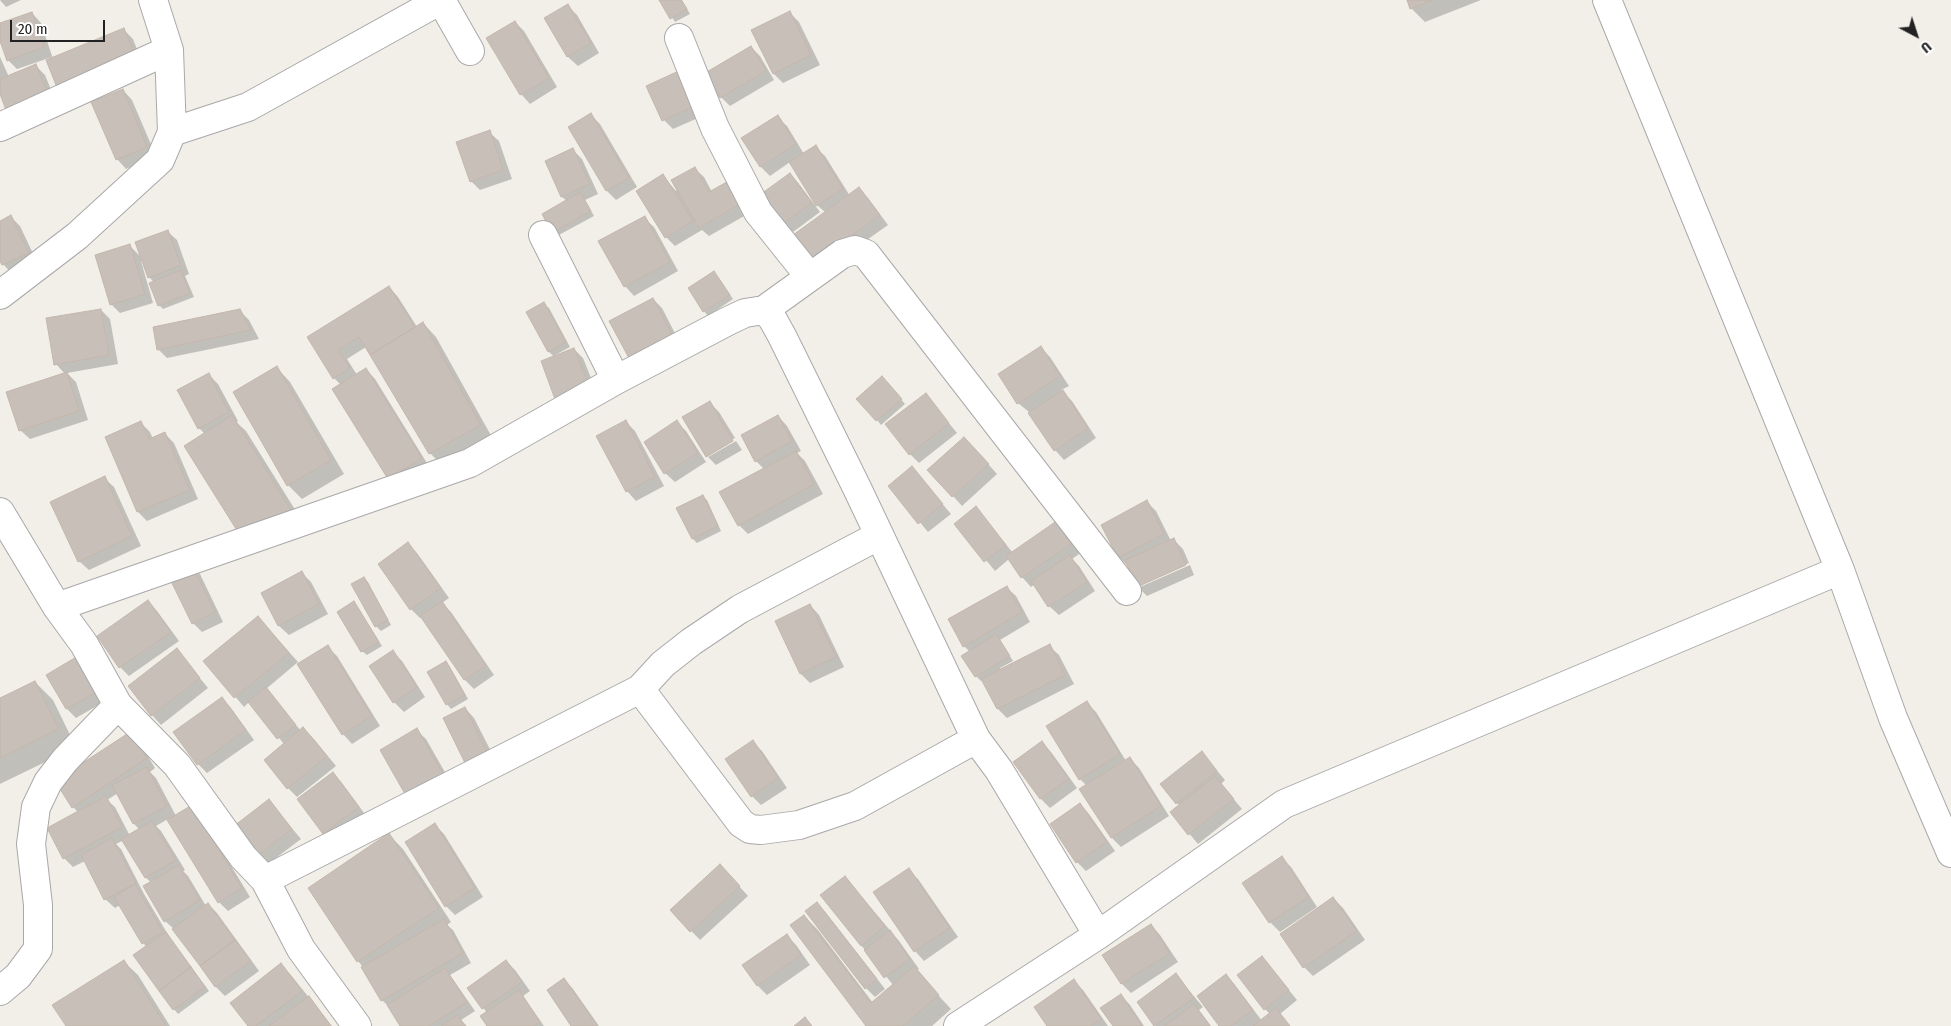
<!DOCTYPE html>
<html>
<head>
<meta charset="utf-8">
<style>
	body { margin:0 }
	#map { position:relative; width:1951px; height:1026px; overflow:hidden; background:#f2efe9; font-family:"Fira Sans Condensed",sans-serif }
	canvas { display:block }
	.north { position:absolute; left:1891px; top:10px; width:50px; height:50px; -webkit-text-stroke:4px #fff; paint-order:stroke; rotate:140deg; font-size:14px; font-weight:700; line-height:20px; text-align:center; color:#222 }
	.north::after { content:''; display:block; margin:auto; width:18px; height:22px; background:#222; clip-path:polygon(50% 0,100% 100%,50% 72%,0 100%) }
	.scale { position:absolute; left:10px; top:20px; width:95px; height:22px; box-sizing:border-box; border:2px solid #222; border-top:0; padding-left:6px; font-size:15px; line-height:18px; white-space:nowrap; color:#222; -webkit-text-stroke:4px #fff; paint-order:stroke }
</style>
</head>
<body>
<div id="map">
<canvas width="1951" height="1026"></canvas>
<div class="north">U</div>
<div class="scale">20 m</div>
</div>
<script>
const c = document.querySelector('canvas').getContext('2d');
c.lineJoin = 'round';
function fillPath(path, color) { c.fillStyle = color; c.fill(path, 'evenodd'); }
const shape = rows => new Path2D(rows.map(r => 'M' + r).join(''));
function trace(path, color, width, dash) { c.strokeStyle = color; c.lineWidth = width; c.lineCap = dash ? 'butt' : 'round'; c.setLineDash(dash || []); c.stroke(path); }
fillPath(shape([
	[0,0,21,0,6,7],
	[661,0,682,0,690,14,675,22],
	[1408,0,1481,0,1425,22,1411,8],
	[568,6,577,15,599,53,578,66,568,57,546,19],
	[32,13,41,23,53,59,123,29,133,39,144,67,53,59,52,57,17,69,8,60,0,37,0,25],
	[790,13,799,22,820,65,783,83,774,74],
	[515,22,524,31,557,87,530,104,521,94],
	[751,47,760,56,774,80,730,106,721,97],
	[0,57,9,77,36,66,45,75,56,102,0,90],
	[682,70,707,114,673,129,664,120],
	[123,90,132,100,156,156,126,169,117,159],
	[591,115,600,124,637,187,616,200,607,191,570,127],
	[777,117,787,126,804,154,815,147,825,156,850,196,859,189,868,198,888,225,823,271,826,213,817,205,790,162,770,176,761,167,743,139],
	[489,132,499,141,512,179,480,190,471,181],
	[573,150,582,159,598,194,585,200,594,216,557,236,553,232,567,201,562,197,546,162],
	[694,168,704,177,712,192,753,211,709,236,702,230,675,246,666,237,663,176,676,191],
	[790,174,799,184,820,212,793,232,783,223],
	[11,217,20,226,37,262,12,274,3,264,0,258,0,222],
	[644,218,654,227,678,271,634,296,625,286],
	[167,231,177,240,189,274,185,276,194,297,163,309,159,305,154,282,149,277,143,261,141,261,153,303,120,313,111,304,130,246,142,258],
	[714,272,733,299,708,316,704,311],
	[389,287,398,297,417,327,423,323,436,337,493,439,444,467,430,453,366,347,347,359,357,375,366,369,375,379,430,468,398,487,341,385,334,378,309,338],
	[653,299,662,308,682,347,640,368],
	[544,304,549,308,570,347,555,355,556,356,574,349,583,358,599,398,549,352],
	[101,310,110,319,118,364,67,373,76,382,88,420,30,439,20,430,65,374,56,364],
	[240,311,249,320,259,339,167,358,158,349],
	[1041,348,1050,357,1069,386,1061,390,1072,401,1096,438,1064,460,1055,450,1029,412,1018,403],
	[277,368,290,382,344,474,302,499,288,485],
	[208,374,218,384,238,421,236,422,246,431,304,524,257,553,244,540,205,434,199,428],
	[886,382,905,404,881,425,877,420],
	[926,395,957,433,919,463,910,454],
	[710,403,719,412,735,438,708,454,708,457,707,456],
	[778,416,787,426,801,451,797,453,805,461,823,494,748,534,739,525,764,469,756,461],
	[625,421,635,431,664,486,636,501,627,491],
	[677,422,686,431,706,462,675,482,665,473],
	[141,423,150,432,153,439,165,434,174,443,198,499,147,521,138,512,106,437],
	[736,441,742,450,716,465,708,457],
	[973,447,997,474,962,506,953,496],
	[912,468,951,514,928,532,890,486],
	[104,478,114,487,141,546,89,570,79,561],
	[702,496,707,500,721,531,697,543,693,539],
	[1147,502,1156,511,1171,541,1174,540,1183,549,1189,563,1140,585,1140,587,1190,565,1194,575,1147,596,1138,587,1128,566,1119,557],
	[976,508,1013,553,1058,522,1082,552,1072,559,1079,566,1095,591,1059,615,1049,606,1035,584,1031,587,1022,577,1009,559,995,571,956,524],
	[408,544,417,553,449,598,442,603,451,612,494,675,474,689,465,680,422,617,420,618,411,609],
	[190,565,200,574,223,622,202,632,193,623],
	[302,573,311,582,328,614,289,635,279,626,262,594],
	[364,578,368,582,391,625,381,631,376,626,353,584],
	[1006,587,1016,596,1030,622,1000,640,1013,661,1000,668,1001,670,1049,646,1059,655,1074,684,1007,718,998,709,983,679,981,681,976,676,970,652,964,646],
	[148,601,157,611,179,641,129,676,120,667],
	[354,603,382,646,367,655,362,651],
	[810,605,819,615,844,667,810,683,801,674,776,622],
	[258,617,298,662,266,689,301,731,303,729,313,738,336,766,297,797,288,788,284,744,249,702,244,707,205,661],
	[327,647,337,656,380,726,352,744,343,734,299,665],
	[177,650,208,688,161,725,152,715],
	[393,652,402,661,425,697,404,712,394,702,370,667],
	[446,663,450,667,468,699,451,709,447,704],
	[87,667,107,700,76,718,67,709],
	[35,682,53,700,76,747,0,784,0,700],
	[222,698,231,708,254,740,207,773,198,764],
	[1087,703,1096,712,1126,761,1130,759,1139,768,1169,816,1121,847,1112,838,1087,786,1080,779],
	[465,708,474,718,497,763,467,764],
	[416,730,426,739,454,788,419,809],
	[139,742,155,768,150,772,156,778,176,816,201,816,250,897,228,911,219,902,168,819,156,826,161,831,185,870,183,871,188,876,206,906,208,904,217,913,259,971,225,996,216,987,175,930,165,921,152,883,146,878,124,840,116,844,121,849,144,894,170,938,209,991,178,1014,174,1009,146,947,120,905,115,908,105,899,85,861,73,867,64,858,78,812,73,807],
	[118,793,134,824,140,830,130,836,115,807,107,800],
	[753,742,762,751,787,788,761,805,752,796],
	[1042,743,1051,752,1077,788,1050,808,1041,799,1015,762],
	[1202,753,1225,780,1221,784,1242,809,1198,844,1171,812,1180,806,1177,803],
	[333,774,342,783,367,817,333,842,299,799],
	[269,801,301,839,268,864,258,855],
	[1080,804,1089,814,1115,851,1086,871,1077,862],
	[435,825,444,834,483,897,455,915,446,906],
	[389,835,403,849,451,922,447,925,453,930,471,963,450,975,475,1011,461,1020,467,1026,402,1026,390,1008,382,1000,363,967,358,961],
	[1282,858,1291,867,1317,907,1280,932,1270,922,1244,883],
	[908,870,918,879,958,937,924,961,915,951],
	[729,875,748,896,700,940,671,910],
	[845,877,899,941,919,969,916,971,951,1009,932,1026,868,1026,804,916,818,930,873,1003,893,985,861,945],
	[1333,898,1343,908,1365,940,1313,976,1304,967],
	[817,904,826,913,885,989,875,997,866,988],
	[1151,925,1160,935,1178,962,1131,993,1122,984,1104,956],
	[787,936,796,945,810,965,767,995,758,986,744,965],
	[1262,957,1297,1000,1280,1014,1290,1026,1221,1026,1226,975,1235,985,1262,1021,1270,1014,1265,1009],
	[506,961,515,970,530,991,523,996,544,1026,488,1026,487,1013,469,988],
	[124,962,138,975,170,1026,67,1026],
	[281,965,290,974,332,1026,250,1026],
	[1176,975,1203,1007,1199,1010,1211,1026,1156,1026,1138,1003],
	[564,979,573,989,599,1026,573,1026],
	[1073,981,1083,990,1108,1026,1048,1026],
	[1121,995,1130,1005,1144,1026,1114,1026]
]), '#0003');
const building = shape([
	[659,0,681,0,687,9,670,19,659,0],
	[1407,0,1433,0,1410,9,1407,0],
	[568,4,591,43,567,57,544,18,568,4],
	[790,11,811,55,773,74,751,30,790,11],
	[32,12,44,47,7,61,0,41,0,23,32,12],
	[515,21,549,78,520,95,486,38,515,21],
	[124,28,136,58,58,90,46,60,124,28],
	[751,46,766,71,720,98,705,73,751,46],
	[36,64,48,93,6,110,0,94,0,79,36,64],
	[683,69,699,104,662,121,646,86,683,69],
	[123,89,147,147,116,160,91,102,123,89],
	[591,113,629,178,606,191,568,127,591,113],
	[778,115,796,144,760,167,741,138,778,115],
	[490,130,503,170,470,182,456,142,490,130],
	[816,145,843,189,816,206,789,162,816,145],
	[573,148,590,184,561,197,545,161,573,148],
	[695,167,709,192,732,179,745,201,699,228,671,180,695,167],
	[790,173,812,203,782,224,761,194,790,173],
	[663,174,693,221,665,238,636,191,663,174],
	[859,187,880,215,813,263,793,235,859,187],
	[580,192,591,211,552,233,542,214,580,192],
	[11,215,29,253,2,265,0,261,0,221,11,215],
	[645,216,670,262,624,287,598,241,645,216],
	[168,230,181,265,148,278,135,242,168,230],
	[130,244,145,294,110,305,95,255,130,244],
	[181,270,190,293,158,306,149,283,181,270],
	[714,271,730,295,703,312,688,288,714,271],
	[389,286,415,327,370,355,359,337,338,350,350,368,333,379,307,337,389,286],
	[653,298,674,338,630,360,609,321,653,298],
	[544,302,566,342,548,352,526,312,544,302],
	[101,309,109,355,54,365,46,318,101,309],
	[240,309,251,330,157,350,153,327,240,309],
	[423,322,481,425,429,454,370,355,423,322],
	[1041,346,1060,376,1017,404,998,374,1041,346],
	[574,348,590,388,556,402,541,361,574,348],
	[277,366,331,460,287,486,233,392,277,366],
	[366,368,422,458,388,479,332,389,366,368],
	[67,372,79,411,19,431,6,392,67,372],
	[209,373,229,412,198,429,177,390,209,373],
	[882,376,902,399,876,421,856,399,882,376],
	[1063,390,1088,428,1054,451,1028,413,1063,390],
	[926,393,949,423,909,455,885,424,926,393],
	[710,401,733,441,706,457,682,417,710,401],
	[232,415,291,510,243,540,184,446,232,415],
	[778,415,792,441,755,462,741,435,778,415],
	[626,420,655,477,626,492,596,436,626,420],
	[677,420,698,453,664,474,644,442,677,420],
	[141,421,149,439,165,432,190,490,137,512,105,437,141,421],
	[964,437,989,464,952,497,927,470,964,437],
	[796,451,814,484,738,526,719,492,796,451],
	[912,466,943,504,918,524,888,486,912,466],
	[105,476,132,536,78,562,50,502,105,476],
	[703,495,718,526,692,539,676,508,703,495],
	[1147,500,1164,534,1118,558,1101,525,1147,500],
	[976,506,1006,545,984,562,954,524,976,506],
	[1058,520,1074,542,1021,578,1006,556,1058,520],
	[1174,538,1186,565,1137,587,1125,560,1174,538],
	[408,542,441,588,410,610,378,564,408,542],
	[1070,555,1087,582,1048,607,1031,581,1070,555],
	[191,563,215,612,192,624,168,575,191,563],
	[302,571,319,604,278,626,261,593,302,571],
	[364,577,388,620,375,627,351,584,364,577],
	[1007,586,1022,612,963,647,948,619,1007,586],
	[148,600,171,632,119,668,97,636,148,600],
	[354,601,379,642,361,652,337,612,354,601],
	[442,601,486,666,464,680,420,616,442,601],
	[810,604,836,657,800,674,775,621,810,604],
	[258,616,289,653,234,698,203,661,258,616],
	[996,634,1010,656,975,677,961,656,996,634],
	[1050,644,1065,675,997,709,981,679,1050,644],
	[328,645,372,716,342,735,297,664,328,645],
	[177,648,200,678,151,716,128,686,177,648],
	[393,650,417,687,393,703,369,666,393,650],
	[78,656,99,691,66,709,46,675,78,656],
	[446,661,465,695,446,705,427,672,446,661],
	[35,681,59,729,0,758,0,698,35,681],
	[266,687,296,725,277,739,248,702,266,687],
	[222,697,246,730,197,765,173,732,222,697],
	[1087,701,1120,754,1079,780,1046,726,1087,701],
	[465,707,488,754,466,765,443,718,465,707],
	[303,727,327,756,287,789,264,760,303,727],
	[417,728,446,779,409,801,380,750,417,728],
	[130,732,147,758,72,808,55,781,130,732],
	[753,740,778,778,751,797,725,759,753,740],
	[1042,741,1069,779,1040,799,1013,762,1042,741],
	[1202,751,1217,771,1176,804,1160,784,1202,751],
	[1130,757,1161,806,1111,838,1079,789,1130,757],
	[147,767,167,806,133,824,112,785,147,767],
	[333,772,359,807,323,834,297,799,333,772],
	[1215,776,1234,799,1188,835,1170,812,1215,776],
	[106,796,122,827,63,859,47,828,106,796],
	[269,799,292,829,257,856,234,826,269,799],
	[1080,803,1107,842,1076,863,1050,824,1080,803],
	[192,805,242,888,218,903,167,820,192,805],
	[152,821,176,860,145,878,121,839,152,821],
	[435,823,475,888,445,907,405,842,435,823],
	[389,833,439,908,357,962,308,888,389,833],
	[112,838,136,883,104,900,81,855,112,838],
	[1282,856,1309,897,1269,923,1242,883,1282,856],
	[720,864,740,886,690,932,670,910,720,864],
	[179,865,200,900,164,922,143,886,179,865],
	[909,868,950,928,914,952,873,892,909,868],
	[845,876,885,926,861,946,820,895,845,876],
	[135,884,163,932,142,944,114,897,135,884],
	[1333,897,1357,931,1303,968,1280,934,1333,897],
	[817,902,877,979,865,989,805,911,817,902],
	[208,903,235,940,200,966,172,929,208,903],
	[804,915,871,1003,914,966,939,995,903,1026,866,1026,790,925,804,915],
	[444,919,463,953,381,1001,361,967,444,919],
	[1151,924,1170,953,1121,984,1102,955,1151,924],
	[890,930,910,959,884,978,864,950,890,930],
	[166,932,191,967,159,991,133,955,166,932],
	[787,934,801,955,757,986,742,965,787,934],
	[235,940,251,961,215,987,200,966,235,940],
	[1262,956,1289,990,1264,1010,1237,975,1262,956],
	[124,960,166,1026,66,1026,52,1005,124,960],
	[506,960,522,982,482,1009,467,988,506,960],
	[281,963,302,991,256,1026,248,1026,230,1003,281,963],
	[191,967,205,987,173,1010,159,991,191,967],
	[445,968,467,1002,429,1026,400,1026,387,1005,445,968],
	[1176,973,1194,998,1154,1026,1137,1002,1176,973],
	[1226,974,1253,1010,1231,1026,1219,1026,1197,996,1226,974],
	[564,978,597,1025,596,1026,571,1026,547,990,564,978],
	[1074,979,1101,1019,1091,1026,1047,1026,1034,1007,1074,979],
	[519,990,540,1022,534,1026,487,1026,480,1016,519,990],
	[1121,994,1142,1026,1113,1026,1100,1008,1121,994],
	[309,996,331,1026,269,1026,309,996],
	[1194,1004,1210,1026,1164,1026,1194,1004],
	[1276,1008,1290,1026,1253,1026,1276,1008],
	[458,1015,465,1026,441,1026,458,1015],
	[805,1017,812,1026,794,1026,805,1017]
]);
fillPath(building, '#c7bfb8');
trace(building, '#c4b6ab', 1);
const minor = shape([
	[441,0,470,51],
	[1607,0,1840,570,1893,718,1951,853],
	[679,38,715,128,758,212,810,277],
	[0,127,169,50],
	[172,132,248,107,441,0],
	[543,235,616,380],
	[0,295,77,236,160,160,172,132,169,50,153,0],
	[764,310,842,254,855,250,866,254,1127,591],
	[0,512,57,607,84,644,118,705,177,765,243,857,265,880,301,949,357,1026],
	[57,607,470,463,616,380,728,321,745,313,764,310,772,318,782,336,857,488,976,739,999,770,1098,935],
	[640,689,663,664,691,642,740,609,878,536],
	[265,880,640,689,741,823,750,829,761,830,799,825,855,806,976,739],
	[0,991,18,976,38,949,38,905,31,844,36,807,48,782,65,760,118,705],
	[958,1026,1098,935,1284,804,1840,570]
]);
trace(minor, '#a9a9a9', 30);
trace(minor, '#fff', 28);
</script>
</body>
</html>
